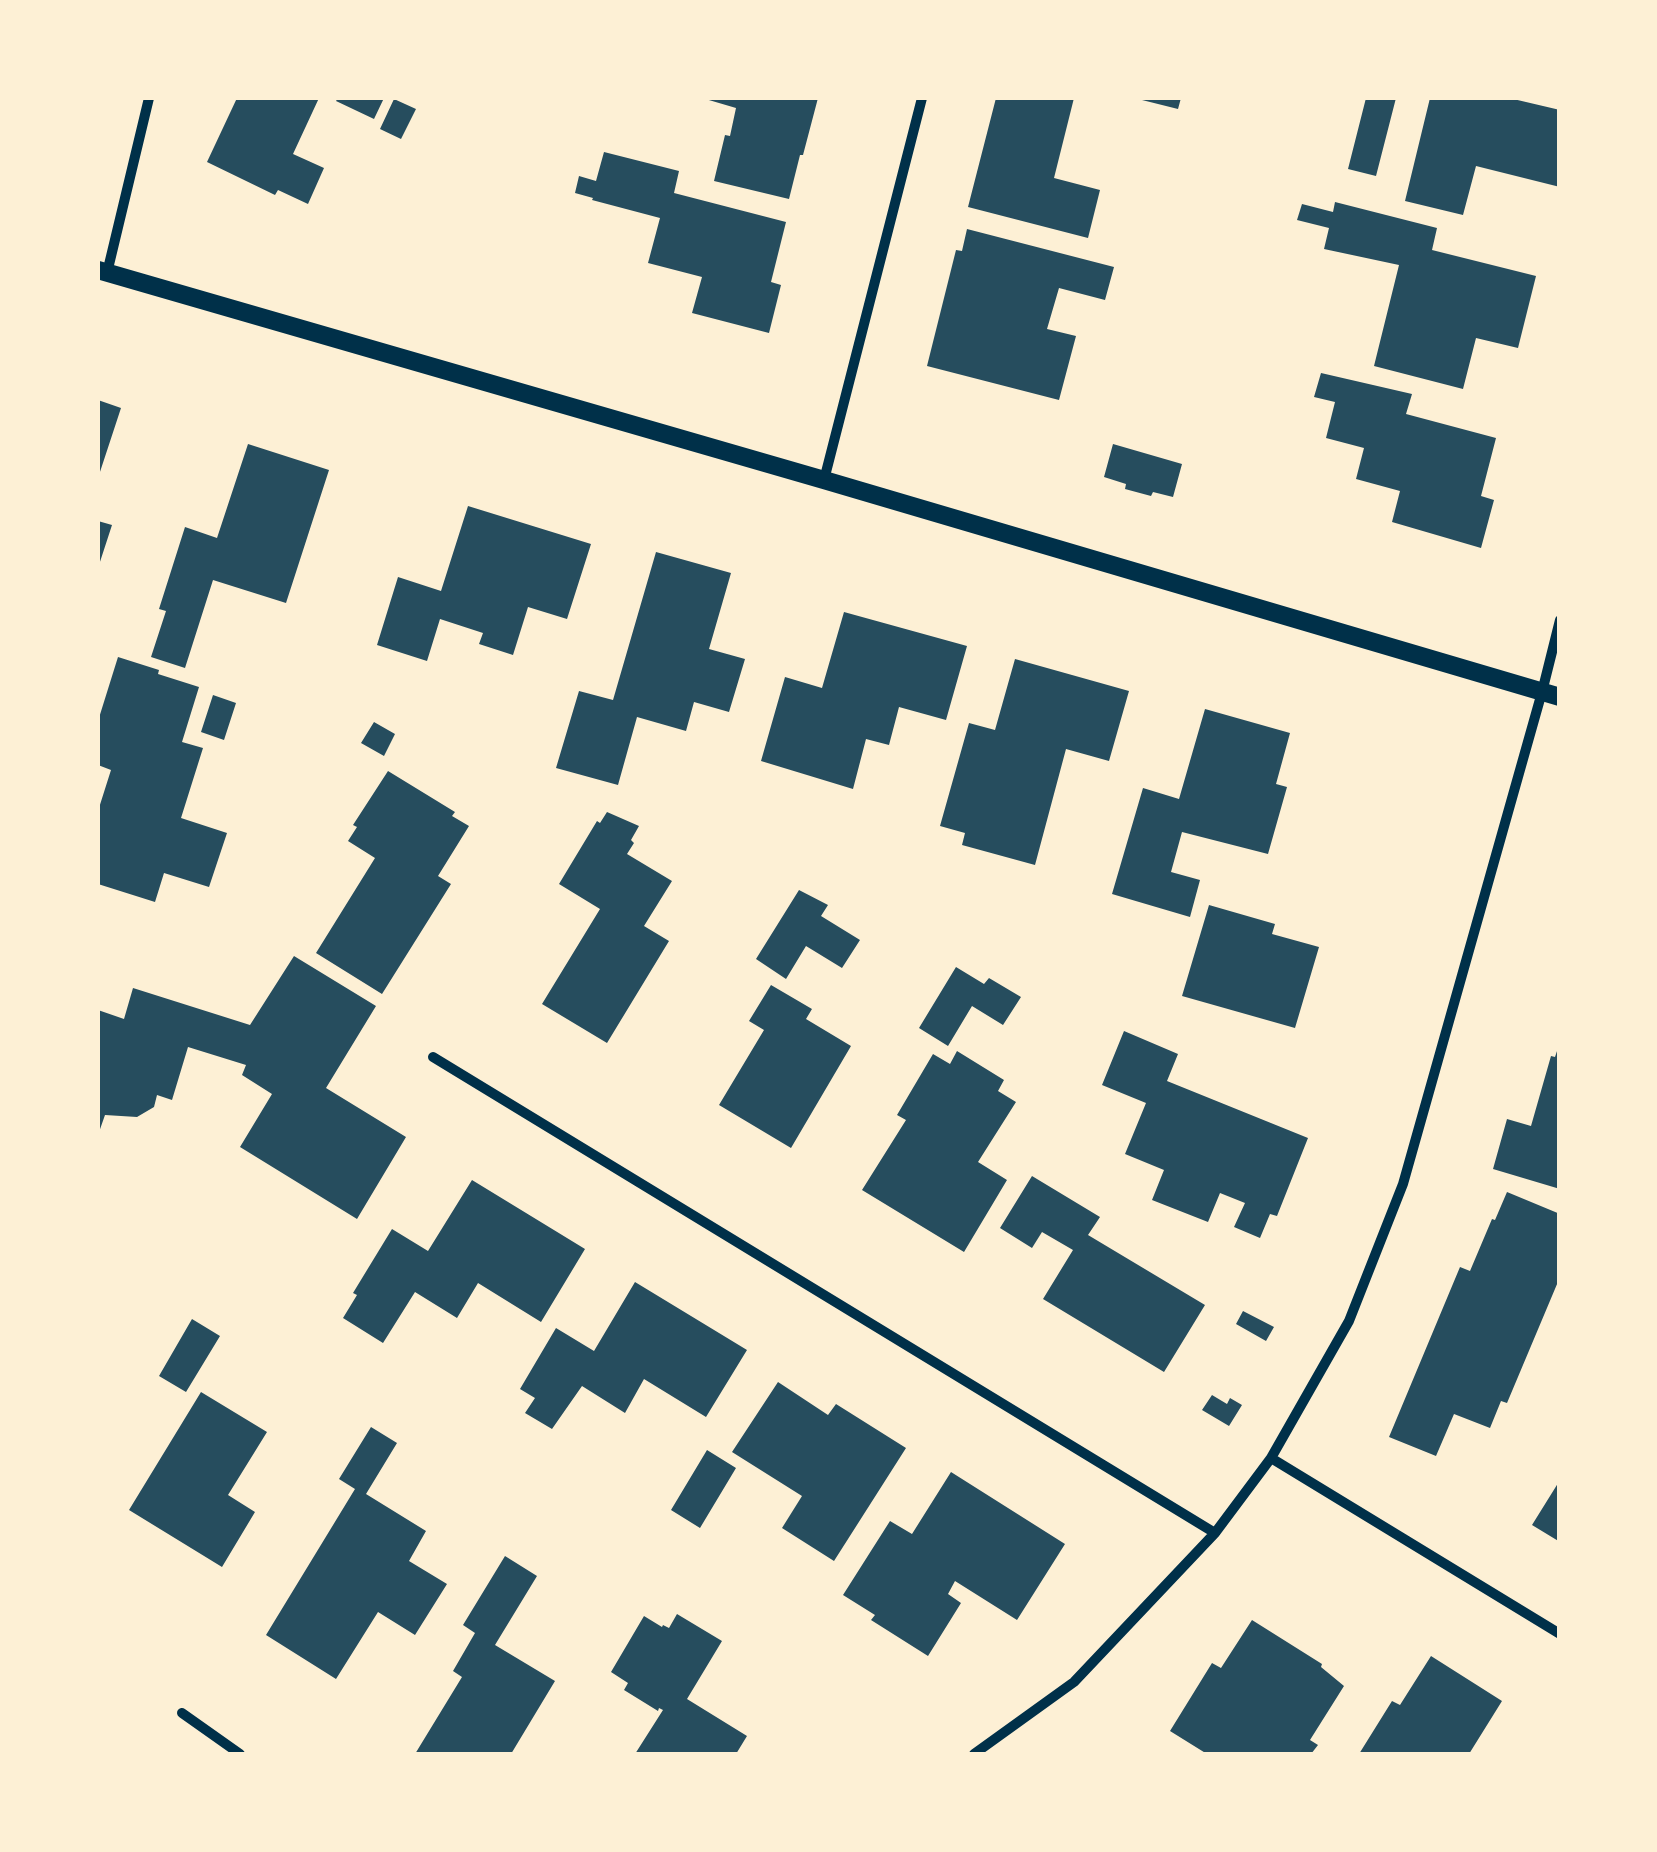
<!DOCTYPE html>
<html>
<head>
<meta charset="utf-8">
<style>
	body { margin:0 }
	#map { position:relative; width:1657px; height:1852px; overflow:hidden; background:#fdf0d5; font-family:"Space Grotesk",sans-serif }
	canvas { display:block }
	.frame { position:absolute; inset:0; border:100px solid #fdf0d5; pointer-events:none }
</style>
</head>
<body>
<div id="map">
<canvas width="1657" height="1852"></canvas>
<div class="frame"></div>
</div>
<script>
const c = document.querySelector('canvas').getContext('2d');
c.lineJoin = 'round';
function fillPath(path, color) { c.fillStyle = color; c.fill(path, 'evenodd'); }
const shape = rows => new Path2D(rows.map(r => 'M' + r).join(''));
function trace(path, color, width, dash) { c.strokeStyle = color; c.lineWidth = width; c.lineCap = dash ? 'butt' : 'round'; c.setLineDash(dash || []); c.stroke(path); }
fillPath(shape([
	[237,98,319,98,293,154,324,168,308,204,278,190,275,195,207,162],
	[338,98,384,98,374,119,336,101],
	[702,98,818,98,803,155,800,155,789,199,714,181,725,135,730,136,736,108],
	[996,98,1074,98,1054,178,1100,190,1088,238,968,207],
	[1134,98,1181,98,1178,109],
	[1366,98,1396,98,1376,176,1348,169],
	[1430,98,1509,98,1560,110,1560,187,1476,166,1463,215,1405,201],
	[394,99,416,109,401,139,380,129],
	[604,152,679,171,674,193,786,222,771,282,781,285,769,333,692,313,702,277,648,263,660,218,592,200,593,198,575,193,579,176,596,181],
	[1335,202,1437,228,1432,250,1536,276,1518,348,1476,338,1463,389,1374,366,1399,265,1324,249,1329,228,1297,220,1302,204,1333,212],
	[967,229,1114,267,1105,300,1059,288,1047,329,1076,336,1059,400,927,366,956,250,962,251],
	[1321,373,1412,394,1406,414,1496,438,1481,496,1494,500,1481,548,1392,522,1400,491,1356,479,1364,448,1326,438,1335,402,1314,397],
	[98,400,121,408,98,478],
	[248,444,329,470,286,603,213,580,185,668,151,657,166,611,159,609,185,527,217,538],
	[1113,444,1182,464,1173,497,1153,492,1151,496,1125,489,1126,484,1104,477],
	[468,506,591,544,567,619,528,607,513,655,479,644,483,633,440,619,427,661,377,645,398,577,441,591],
	[98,521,112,525,98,568],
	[656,552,731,573,709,649,745,659,729,712,694,702,686,731,637,717,618,785,556,768,579,691,613,700],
	[844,612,967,646,946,720,899,707,889,745,866,739,853,789,761,761,785,677,822,688],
	[118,657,159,670,158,674,199,687,182,742,203,748,181,818,227,833,209,887,164,873,155,902,98,884,98,811,111,770,98,765,98,721],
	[1015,659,1129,691,1109,761,1066,749,1035,865,962,845,965,833,940,826,969,723,995,730],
	[213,695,236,703,224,740,201,732],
	[1205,709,1290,733,1276,784,1287,787,1268,854,1182,832,1171,872,1200,880,1190,917,1112,894,1143,788,1179,799],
	[374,722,395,734,384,756,361,743],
	[388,771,455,812,452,816,469,826,438,876,451,884,382,994,316,953,375,858,348,841,357,827,353,825],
	[607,812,639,826,631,840,634,843,627,854,672,881,644,926,669,941,607,1043,542,1004,600,909,559,884,597,821,600,823],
	[799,890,828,905,821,916,860,940,842,968,806,946,786,979,756,959],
	[1209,905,1275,924,1272,934,1319,947,1295,1028,1182,996],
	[294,956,376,1006,326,1088,406,1137,357,1219,240,1147,272,1094,242,1075,246,1065,188,1047,172,1100,157,1095,154,1107,137,1117,105,1115,98,1135,98,1010,124,1019,133,988,250,1025],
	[956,967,984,984,989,978,1021,997,1003,1025,972,1006,948,1046,919,1028],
	[771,985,812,1009,806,1019,851,1046,791,1148,719,1105,764,1030,749,1021],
	[1124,1031,1178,1054,1167,1081,1308,1138,1277,1216,1270,1214,1260,1238,1234,1227,1245,1203,1220,1193,1208,1222,1152,1200,1164,1170,1125,1154,1146,1103,1102,1085],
	[1559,1045,1560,1045,1560,1189,1493,1169,1507,1119,1531,1126,1551,1056,1555,1057],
	[957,1051,1004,1080,998,1091,1016,1102,978,1162,1007,1180,964,1252,862,1190,906,1120,897,1115,933,1054,950,1064],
	[1032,1176,1100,1217,1088,1235,1205,1305,1164,1372,1043,1299,1073,1250,1042,1232,1032,1248,1000,1228],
	[472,1180,585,1249,541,1322,478,1283,457,1318,415,1292,383,1343,343,1318,357,1295,353,1293,392,1229,428,1251],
	[1507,1192,1560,1214,1560,1277,1507,1403,1501,1401,1490,1428,1454,1414,1436,1456,1389,1437,1460,1267,1470,1271,1492,1219,1495,1220],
	[635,1282,747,1350,706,1417,644,1379,625,1413,582,1386,552,1429,525,1413,535,1398,520,1389,556,1328,594,1351],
	[1243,1311,1274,1327,1266,1341,1236,1324],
	[192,1319,220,1336,186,1392,159,1376],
	[778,1382,828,1415,836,1404,906,1448,834,1561,782,1528,802,1496,732,1452],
	[201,1392,267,1432,228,1495,255,1512,222,1567,129,1510],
	[1212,1395,1227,1404,1230,1398,1242,1405,1229,1426,1202,1410],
	[371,1427,397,1443,366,1494,426,1531,409,1561,447,1584,415,1635,378,1612,336,1679,266,1635,355,1489,339,1479],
	[707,1450,736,1468,700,1528,671,1510],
	[951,1472,1065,1544,1017,1620,955,1581,948,1594,961,1603,928,1656,871,1620,875,1615,843,1595,890,1521,912,1534],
	[1560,1480,1560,1542,1532,1525],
	[505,1556,537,1576,495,1645,555,1681,511,1754,415,1754,462,1677,453,1671,475,1633,463,1625],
	[677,1614,722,1641,687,1699,747,1736,736,1754,635,1754,663,1710,659,1708,658,1711,624,1690,628,1683,611,1672,644,1616,662,1627,663,1625,669,1628],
	[1252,1620,1322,1664,1321,1667,1344,1686,1310,1740,1318,1745,1311,1754,1207,1754,1170,1731,1212,1663,1221,1668],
	[1431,1656,1502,1701,1469,1754,1359,1754,1392,1701,1400,1705]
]), '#264d5e');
trace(shape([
	[107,273,149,98],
	[824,480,922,98],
	[433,1057,1215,1533],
	[1271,1458,1560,1634],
	[182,1713,240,1754],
	[974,1754,1074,1682,1215,1533,1271,1458,1349,1321,1403,1184,1542,692,1560,620]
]), '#003049', 10);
trace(shape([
	[98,270,824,480,1560,697]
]), '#003049', 18);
</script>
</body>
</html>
